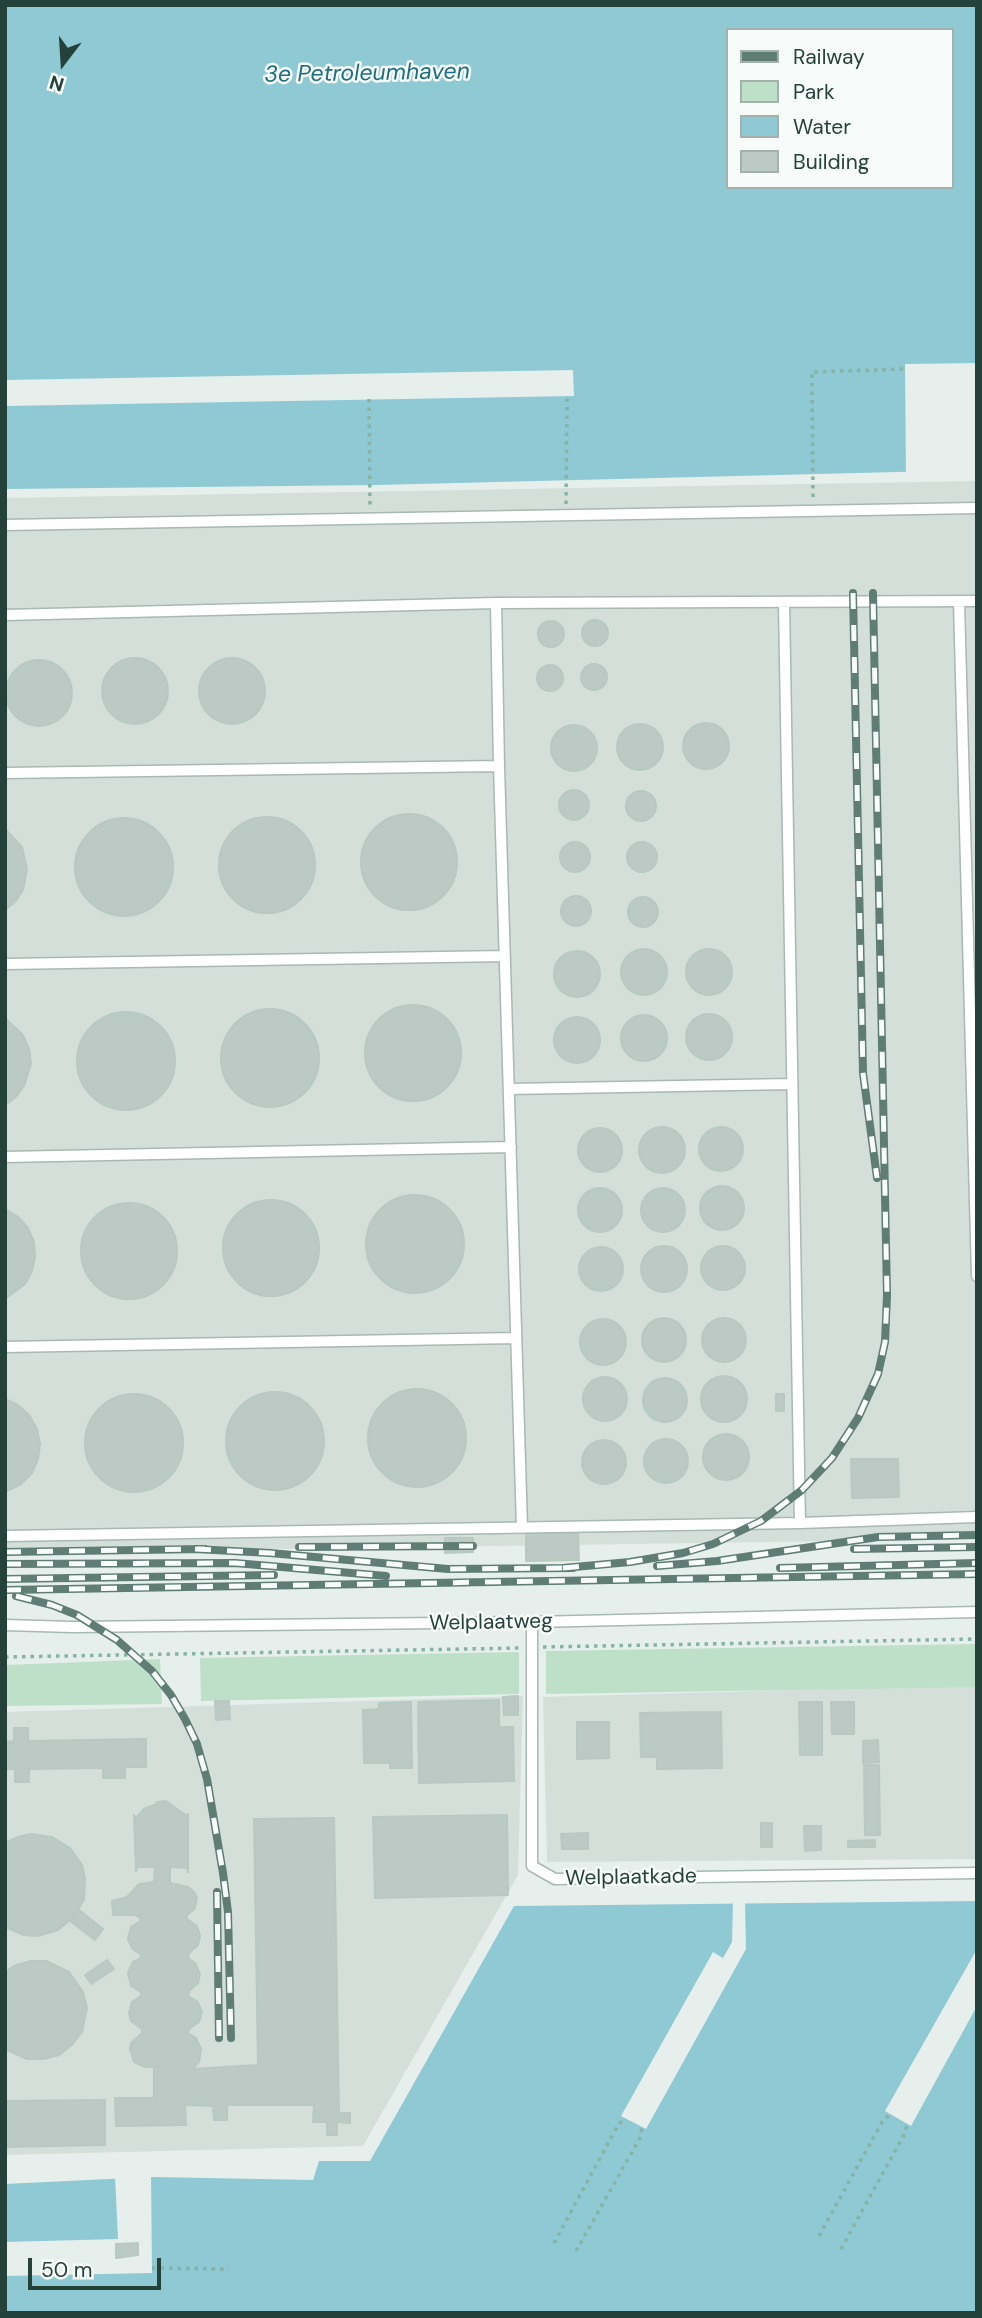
<!DOCTYPE html>
<html>
<head>
<meta charset="utf-8">
<style>
	body { margin:0 }
	#map { position:relative; width:982px; height:2318px; overflow:hidden; background:#e6efeb; font-family:"DM Sans",sans-serif }
	canvas { display:block }
	.frame { position:absolute; inset:0; border:7px solid #24423a; pointer-events:none }
	.legend { position:absolute; left:726px; top:28px; width:228px; height:161px; box-sizing:border-box; background:#f7fbf9; border:2px solid #a3b1ad; margin:0; padding:9px 12px; list-style:none; font-size:21px; color:#24423a }
	.legend li { display:flex; align-items:center; gap:14px; height:35px }
	.legend b { width:35px; border:2px solid #a3b1ad }
	.north { position:absolute; left:28px; top:28px; width:70px; height:70px; -webkit-text-stroke:5px #f7fbf9; paint-order:stroke; rotate:197deg; font-size:19px; font-weight:700; line-height:28px; text-align:center; color:#24423a }
	.north::after { content:''; display:block; margin:auto; width:24px; height:32px; background:#24423a; clip-path:polygon(50% 0,100% 100%,50% 72%,0 100%) }
	.scale { position:absolute; left:28px; top:2258px; width:133px; height:32px; box-sizing:border-box; border:4px solid #24423a; border-top:0; padding-left:9px; font-size:21px; line-height:24px; white-space:nowrap; color:#24423a; -webkit-text-stroke:5px #f7fbf9; paint-order:stroke }
</style>
</head>
<body>
<div id="map">
<canvas width="982" height="2318"></canvas>
<div class="frame"></div>
<ul class="legend">
<li><b style="height:9px;background:#5f7d75"></b>Railway</li>
<li><b style="height:19px;background:#bfe0c8"></b>Park</li>
<li><b style="height:19px;background:#8ec9d4"></b>Water</li>
<li><b style="height:19px;background:#bbcac4"></b>Building</li>
</ul>
<div class="north">N</div>
<div class="scale">50 m</div>
</div>
<script>
const c = document.querySelector('canvas').getContext('2d');
c.lineJoin = 'round';
function fillPath(path, color) { c.fillStyle = color; c.fill(path, 'evenodd'); }
const shape = rows => new Path2D(rows.map(r => 'M' + r).join(''));
function trace(path, color, width, dash) { c.strokeStyle = color; c.lineWidth = width; c.lineCap = dash ? 'butt' : 'round'; c.setLineDash(dash || []); c.stroke(path); }
function label(font, color, halo, rows, align = 'center') {
  c.font = font + ' "DM Sans",sans-serif'; c.lineWidth = 5; c.setLineDash([]); c.textBaseline = 'middle'; c.strokeStyle = halo; c.fillStyle = color; for (const [text, x, y, turn = 0] of rows) {
    c.save(); c.translate(x, y); c.rotate((+turn || 0) * Math.PI / 180); c.textAlign = isNaN(turn) ? turn : align; if (halo) c.strokeText(text, 0, 0); c.fillText(text, 0, 0); c.restore();
  }
}
fillPath(shape([
	[977,481,977,1539,5,1553,5,498],
	[977,1685,977,1859,547,1862,543,1697],
	[523,1696,518,1875,363,2146,5,2155,5,1712]
]), '#d4dfda');
fillPath(shape([
	[977,1644,977,1687,546,1694,546,1651],
	[519,1652,519,1694,201,1701,200,1658],
	[160,1659,162,1704,5,1706,5,1665]
]), '#bfe0c8');
fillPath(shape([
	[5,5,977,5,977,470,376,485,5,489],
	[728,30,952,30,952,187,728,187],
	[977,1901,977,2313,5,2313,5,2184,151,2177,313,2180,319,2161,370,2161,514,1906]
]), '#8ec9d4');
fillPath(shape([
	[977,363,977,473,906,476,905,364],
	[573,370,574,396,5,406,5,380],
	[733,1900,745,1900,746,1949,646,2129,621,2116,713,1952,723,1958,732,1942],
	[977,1949,977,2006,911,2126,885,2111],
	[151,2174,152,2273,5,2276,5,2242,118,2239,115,2176]
]), '#e6efeb');
const building = shape([
	'582 633a13 13 0 1 1 26 0a13 13 0 1 1-26 0Z',
	'538 634a13 13 0 1 1 26 0a13 13 0 1 1-26 0Z',
	'102 691a33 33 0 1 1 66 0a33 33 0 1 1-66 0Z',
	'199 691a33 33 0 1 1 66 0a33 33 0 1 1-66 0Z',
	'6 693a33 33 0 1 1 66 0a33 33 0 1 1-66 0Z',
	'581 677a13 13 0 1 1 26 0a13 13 0 1 1-26 0Z',
	'537 678a13 13 0 1 1 26 0a13 13 0 1 1-26 0Z',
	'683 746a23 23 0 1 1 46 0a23 23 0 1 1-46 0Z',
	'617 747a23 23 0 1 1 46 0a23 23 0 1 1-46 0Z',
	'551 748a23 23 0 1 1 46 0a23 23 0 1 1-46 0Z',
	'559 805a15 15 0 1 1 30 0a15 15 0 1 1-30 0Z',
	'626 806a15 15 0 1 1 30 0a15 15 0 1 1-30 0Z',
	'361 862a48 48 0 1 1 96 0a48 48 0 1 1-96 0Z',
	'219 865a48 48 0 1 1 96 0a48 48 0 1 1-96 0Z',
	'75 867a49 49 0 1 1 98 0a49 49 0 1 1-98 0Z',
	[5,829,22,847,27,869,23,890,15,902,5,910,5,829],
	'627 857a15 15 0 1 1 30 0a15 15 0 1 1-30 0Z',
	'560 857a15 15 0 1 1 30 0a15 15 0 1 1-30 0Z',
	'561 911a15 15 0 1 1 30 0a15 15 0 1 1-30 0Z',
	'628 912a15 15 0 1 1 30 0a15 15 0 1 1-30 0Z',
	'686 972a23 23 0 1 1 46 0a23 23 0 1 1-46 0Z',
	'621 972a23 23 0 1 1 46 0a23 23 0 1 1-46 0Z',
	'554 974a23 23 0 1 1 46 0a23 23 0 1 1-46 0Z',
	'365 1053a48 48 0 1 1 96 0a48 48 0 1 1-96 0Z',
	'221 1058a49 49 0 1 1 98 0a49 49 0 1 1-98 0Z',
	'77 1061a49 49 0 1 1 98 0a49 49 0 1 1-98 0Z',
	'686 1037a23 23 0 1 1 46 0a23 23 0 1 1-46 0Z',
	'621 1038a23 23 0 1 1 46 0a23 23 0 1 1-46 0Z',
	'554 1040a23 23 0 1 1 46 0a23 23 0 1 1-46 0Z',
	[5,1018,23,1035,29,1049,31,1064,24,1086,15,1098,5,1105,5,1018],
	'699 1149a22 22 0 1 1 44 0a22 22 0 1 1-44 0Z',
	'639 1150a23 23 0 1 1 46 0a23 23 0 1 1-46 0Z',
	'578 1150a22 22 0 1 1 44 0a22 22 0 1 1-44 0Z',
	'700 1208a22 22 0 1 1 44 0a22 22 0 1 1-44 0Z',
	'641 1210a22 22 0 1 1 44 0a22 22 0 1 1-44 0Z',
	'578 1210a22 22 0 1 1 44 0a22 22 0 1 1-44 0Z',
	'366 1244a49 49 0 1 1 98 0a49 49 0 1 1-98 0Z',
	'223 1248a48 48 0 1 1 96 0a48 48 0 1 1-96 0Z',
	'81 1251a48 48 0 1 1 96 0a48 48 0 1 1-96 0Z',
	[5,1209,18,1217,28,1228,34,1242,35,1257,32,1271,25,1284,5,1299,5,1209],
	'701 1268a22 22 0 1 1 44 0a22 22 0 1 1-44 0Z',
	'641 1269a23 23 0 1 1 46 0a23 23 0 1 1-46 0Z',
	'579 1269a22 22 0 1 1 44 0a22 22 0 1 1-44 0Z',
	'702 1340a22 22 0 1 1 44 0a22 22 0 1 1-44 0Z',
	'642 1340a22 22 0 1 1 44 0a22 22 0 1 1-44 0Z',
	'580 1342a23 23 0 1 1 46 0a23 23 0 1 1-46 0Z',
	'701 1399a23 23 0 1 1 46 0a23 23 0 1 1-46 0Z',
	'583 1399a22 22 0 1 1 44 0a22 22 0 1 1-44 0Z',
	'643 1400a22 22 0 1 1 44 0a22 22 0 1 1-44 0Z',
	'368 1438a49 49 0 1 1 98 0a49 49 0 1 1-98 0Z',
	'226 1441a49 49 0 1 1 98 0a49 49 0 1 1-98 0Z',
	[776,1394,784,1394,784,1411,776,1411,776,1394],
	'85 1443a49 49 0 1 1 98 0a49 49 0 1 1-98 0Z',
	[5,1399,18,1405,29,1415,37,1429,40,1444,38,1459,32,1473,21,1484,5,1492,5,1399],
	'703 1457a23 23 0 1 1 46 0a23 23 0 1 1-46 0Z',
	'644 1461a22 22 0 1 1 44 0a22 22 0 1 1-44 0Z',
	'582 1462a22 22 0 1 1 44 0a22 22 0 1 1-44 0Z',
	[851,1459,898,1459,899,1497,852,1498,851,1459],
	[526,1533,578,1533,579,1560,526,1561,526,1533],
	[445,1538,473,1538,473,1552,445,1553,445,1538],
	[518,1696,518,1715,504,1715,503,1697,518,1696],
	[499,1700,499,1727,513,1727,514,1781,419,1783,418,1702,499,1700],
	[215,1701,229,1701,230,1719,216,1720,215,1701],
	[411,1702,412,1768,390,1768,390,1763,364,1763,363,1710,379,1709,379,1703,411,1702],
	[799,1702,822,1702,822,1755,800,1755,799,1702],
	[831,1702,854,1702,854,1734,832,1734,831,1702],
	[721,1712,722,1768,657,1769,657,1757,641,1757,640,1713,721,1712],
	[577,1722,609,1722,609,1758,577,1759,577,1722],
	[14,1728,28,1728,28,1741,146,1739,146,1767,125,1767,125,1778,103,1778,103,1768,29,1769,29,1782,15,1782,15,1769,5,1769,5,1742,14,1741,14,1728],
	[878,1740,879,1762,863,1763,863,1741,878,1740],
	[864,1765,879,1765,880,1835,865,1835,864,1765],
	[166,1801,187,1816,188,1814,188,1872,187,1868,170,1867,170,1883,188,1887,194,1892,197,1898,195,1908,187,1915,187,1919,197,1926,200,1936,198,1945,189,1953,188,1958,195,1963,200,1974,198,1983,189,1991,188,1996,197,2001,202,2012,199,2022,189,2029,188,2033,196,2038,201,2049,199,2062,192,2069,258,2065,254,1819,334,1818,339,2113,350,2113,350,2123,337,2122,337,2135,327,2135,327,2122,313,2122,314,2105,227,2105,227,2120,214,2120,213,2106,185,2105,186,2125,116,2126,115,2098,154,2098,154,2067,145,2067,134,2062,130,2049,131,2043,142,2033,142,2029,131,2021,129,2013,132,2002,141,1996,141,1992,131,1986,128,1973,133,1962,141,1958,141,1955,132,1948,128,1939,131,1927,140,1921,140,1917,134,1915,113,1915,112,1901,127,1897,139,1884,154,1882,155,1867,137,1867,136,1871,134,1815,136,1818,144,1809,157,1804,157,1802,166,1801],
	[507,1815,508,1895,375,1898,373,1817,507,1815],
	[761,1823,772,1823,772,1847,761,1847,761,1823],
	[804,1826,821,1826,821,1850,805,1851,804,1826],
	[588,1833,588,1849,562,1849,561,1834,588,1833],
	[31,1834,52,1837,70,1848,82,1865,85,1878,84,1899,74,1917,58,1930,38,1936,24,1935,5,1927,5,1843,18,1837,31,1834],
	[875,1840,875,1847,848,1847,848,1841,875,1840],
	[79,1910,103,1929,95,1940,70,1921,79,1910],
	[107,1960,114,1969,91,1984,85,1975,107,1960],
	[30,1961,46,1961,69,1972,83,1992,87,2008,82,2032,72,2045,59,2055,43,2059,27,2059,5,2049,5,1972,14,1966,30,1961],
	[105,2100,105,2145,5,2147,5,2101,105,2100],
	[138,2243,138,2255,116,2258,116,2244,138,2243]
]);
fillPath(building, '#bbcac4');
trace(building, '#b8c9c2', 2);
const service = shape([
	[5,525,977,508],
	[959,602,977,1276],
	[496,603,499,766,522,1528],
	[784,604,800,1523],
	[5,615,496,603,977,601],
	[5,773,499,766],
	[5,964,505,956],
	[509,1089,791,1084],
	[5,1157,511,1147],
	[5,1347,516,1338],
	[5,1536,800,1523,977,1517],
	[532,1622,532,1866,555,1879,977,1873],
	[5,1625,72,1627,532,1622,977,1612]
]);
trace(service, '#a8b8b2', 13);
trace(shape([
	[369,399,370,507],
	[813,497,812,372,905,369],
	[566,504,567,396],
	[543,1647,977,1639],
	[5,1657,521,1648],
	[819,2236,882,2122,890,2114],
	[554,2243,618,2125,625,2118],
	[841,2249,905,2133,907,2124],
	[576,2251,640,2138,642,2127],
	[152,2268,229,2269]
]), '#86b3a5', 3.5, [3.5, 5]);
trace(service, '#fff', 10);
const rail = shape([
	[853,593,863,1073,877,1178],
	[299,1547,473,1546],
	[195,1549,270,1553,448,1569,573,1568],
	[854,1549,977,1547],
	[5,1552,205,1549],
	[5,1564,235,1563,386,1576],
	[657,1566,717,1561,878,1537,977,1535],
	[563,1568,630,1562,683,1553,713,1544,761,1521,802,1490,832,1458,858,1418,878,1374,885,1342,887,1295,873,593],
	[780,1568,977,1563],
	[5,1579,274,1575],
	[5,1590,977,1574],
	[16,1596,52,1605,77,1615,117,1640,152,1671,171,1695,185,1719,197,1744,207,1779,223,1873,228,1912,231,2038],
	[217,1892,219,2038]
]);
trace(rail, '#5f7d75', 8);
trace(rail, '#f7fbf9', 5, [16]);
label('21px', '#24423a', '#f7fbf9', [
	["Welplaatweg",491,1623,-1],
	["Welplaatkade",631,1878,-1]
]);
label('italic 23px', '#1c6f80', '#f7fbf9', [
	["3e Petroleumhaven",367,74,-1]
]);
</script>
</body>
</html>
